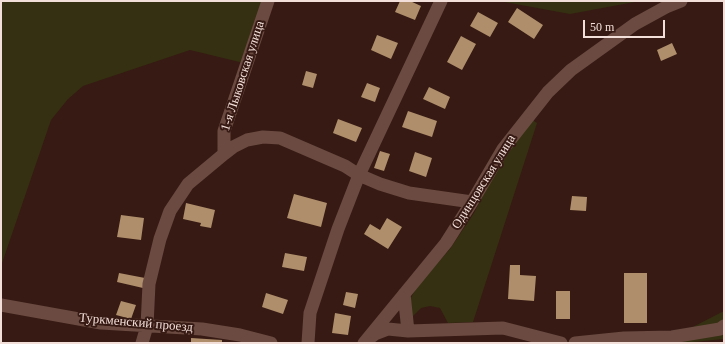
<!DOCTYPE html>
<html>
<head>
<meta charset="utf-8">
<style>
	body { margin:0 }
	#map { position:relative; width:725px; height:344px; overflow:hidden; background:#361a13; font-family:"Times New Roman",serif }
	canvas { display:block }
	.frame { position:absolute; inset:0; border:2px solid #f3dfd9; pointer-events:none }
	.scale { position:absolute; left:583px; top:20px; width:82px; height:18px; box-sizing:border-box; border:2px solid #f3dfd9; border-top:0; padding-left:5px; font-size:12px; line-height:14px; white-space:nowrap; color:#f3dfd9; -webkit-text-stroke:3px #361a13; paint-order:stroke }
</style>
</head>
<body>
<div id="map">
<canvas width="725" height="344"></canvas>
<div class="frame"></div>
<div class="scale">50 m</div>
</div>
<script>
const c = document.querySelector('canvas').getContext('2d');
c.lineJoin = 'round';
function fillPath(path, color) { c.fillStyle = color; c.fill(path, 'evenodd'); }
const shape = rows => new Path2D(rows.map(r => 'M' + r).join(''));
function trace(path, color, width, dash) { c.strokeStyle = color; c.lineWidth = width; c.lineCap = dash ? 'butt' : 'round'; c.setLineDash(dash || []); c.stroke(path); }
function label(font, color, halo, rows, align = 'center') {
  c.font = font + ' "Times New Roman",serif'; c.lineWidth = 4; c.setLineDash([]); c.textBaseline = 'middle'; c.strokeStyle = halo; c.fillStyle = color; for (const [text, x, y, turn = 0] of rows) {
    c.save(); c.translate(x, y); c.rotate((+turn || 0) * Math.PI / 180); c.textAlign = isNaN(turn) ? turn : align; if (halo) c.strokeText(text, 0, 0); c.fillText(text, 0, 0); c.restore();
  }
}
fillPath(shape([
	[1,1,272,1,252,65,190,50,83,86,68,99,51,120,1,266],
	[499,1,640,1,570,14],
	[531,119,537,123,473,322,448,323,440,308,430,306,421,308,412,317,408,303,418,285,450,249,474,213,503,158],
	[724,311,724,339,683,343,685,331]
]), '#353011');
fillPath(shape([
	[400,1,410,1,421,6,415,20,395,12],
	[517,8,543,25,534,39,508,22],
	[478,12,498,23,490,37,470,26],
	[377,35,398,43,391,59,371,50],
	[461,36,476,44,462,70,447,62],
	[672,43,677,54,661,61,657,50],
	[306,71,317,74,313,88,302,85],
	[367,83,380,88,375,102,361,97],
	[429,87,450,97,445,109,423,99],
	[408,111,437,121,432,137,402,127],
	[338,119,362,128,356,142,333,133],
	[380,151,390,154,384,171,374,168],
	[415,152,432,158,426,177,409,171],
	[294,194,327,203,321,227,287,218],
	[572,196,587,197,586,211,570,210],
	[186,203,215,210,211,228,200,226,201,223,183,219],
	[121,215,144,218,141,240,117,237],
	[387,218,402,227,388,249,364,234,370,224,380,230],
	[285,253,307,257,304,271,282,267],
	[510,265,520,265,520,275,536,276,534,301,508,299],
	[119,273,145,278,143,288,117,282],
	[624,273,647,273,647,323,624,323],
	[556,291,570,291,570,319,556,319],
	[346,292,358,294,355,308,343,305],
	[266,293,288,300,283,314,262,307],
	[121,301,136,305,131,319,116,315],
	[335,313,351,316,348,335,332,333],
	[191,338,222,340,222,343,191,343]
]), '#af8e6b');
trace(shape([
	[224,154,224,131,268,1],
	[404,294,408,331],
	[1,305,101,323,202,329,240,335,271,343],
	[371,337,375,334,388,329,408,331,503,328,561,343],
	[142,343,147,326,149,284,160,239,170,211,188,184,224,154,233,147,247,140,263,137,280,138,345,166,359,175,380,184,409,193,472,202],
	[308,343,310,313,338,229,359,175,441,1],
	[364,343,446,243,472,202,503,149,548,92,571,70,635,24,666,7,681,1],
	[575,343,624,338,672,337,720,329,724,326]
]), '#6a4a41', 13);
label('13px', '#f3dfd9', '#361a13', [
	["1-я Лыковская улица",243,76,-72],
	["Одинцовская улица",484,182,-58],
	["Туркменский проезд",136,323,5]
]);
</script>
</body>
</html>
